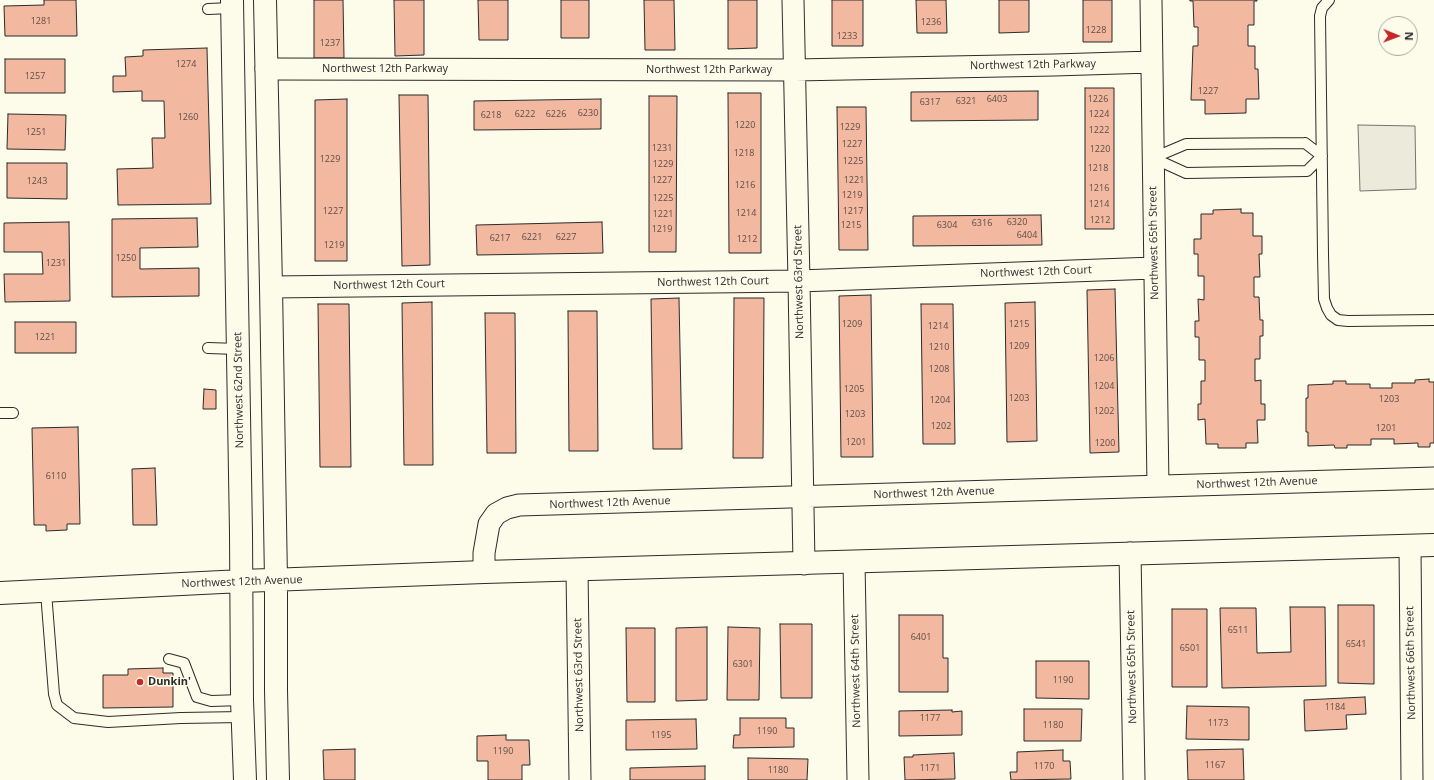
<!DOCTYPE html>
<html>
<head>
<meta charset="utf-8">
<style>
	body { margin:0 }
	#map { position:relative; width:1434px; height:780px; overflow:hidden; background:#fdfbea; font-family:"Open Sans",sans-serif }
	canvas { display:block }
	.north { position:absolute; left:1378px; top:16px; width:40px; height:40px; box-sizing:border-box; background:#fdfbea; border:1px solid #a9a89e; border-radius:50%; rotate:91deg; font-size:11px; font-weight:700; line-height:16px; text-align:center; color:#2b2b2b }
	.north::after { content:''; display:block; margin:auto; width:14px; height:18px; background:#c62828; clip-path:polygon(50% 0,100% 100%,50% 72%,0 100%) }
</style>
</head>
<body>
<div id="map">
<canvas width="1434" height="780"></canvas>
<div class="north">N</div>
</div>
<script>
const c = document.querySelector('canvas').getContext('2d');
c.lineJoin = 'round';
function fillPath(path, color) { c.fillStyle = color; c.fill(path, 'evenodd'); }
const shape = rows => new Path2D(rows.map(r => 'M' + r).join(''));
function trace(path, color, width, dash) { c.strokeStyle = color; c.lineWidth = width; c.lineCap = dash ? 'butt' : 'round'; c.setLineDash(dash || []); c.stroke(path); }
function label(font, color, halo, rows, align = 'center') {
  c.font = font + ' "Open Sans",sans-serif'; c.lineWidth = 3; c.setLineDash([]); c.textBaseline = 'middle'; c.strokeStyle = halo; c.fillStyle = color; for (const [text, x, y, turn = 0] of rows) {
    c.save(); c.translate(x, y); c.rotate((+turn || 0) * Math.PI / 180); c.textAlign = isNaN(turn) ? turn : align; if (halo) c.strokeText(text, 0, 0); c.fillText(text, 0, 0); c.restore();
  }
}
const green = shape([
	[1358,125,1415,126,1416,189,1360,191,1358,125]
]);
fillPath(green, '#ecebdb');
trace(green, '#74746e', 1);
const building = shape([
	[44,0,76,0,77,36,5,36,4,6,44,5,44,0],
	[314,0,343,0,344,58,314,58,314,0],
	[394,0,424,0,424,55,395,56,394,0],
	[478,0,508,0,508,40,479,40,478,0],
	[561,0,589,0,589,38,561,38,561,0],
	[644,0,674,0,675,50,645,50,644,0],
	[728,0,757,0,757,48,728,49,728,0],
	[832,0,863,0,863,46,832,46,832,0],
	[916,0,946,0,947,33,917,33,916,0],
	[999,0,1029,0,1029,32,999,33,999,0],
	[1083,0,1112,0,1112,42,1083,42,1083,0],
	[1190,0,1257,0,1257,1,1254,1,1254,25,1248,25,1248,46,1255,46,1255,69,1258,69,1259,99,1246,99,1246,113,1205,114,1205,100,1191,100,1193,46,1198,46,1198,27,1194,27,1193,1,1190,1,1190,0],
	[207,48,211,204,118,205,117,169,153,168,152,138,165,138,164,101,142,101,142,91,113,92,113,76,126,76,125,57,143,56,143,50,207,48],
	[5,59,65,59,65,93,5,93,5,59],
	[1085,88,1114,88,1114,229,1085,229,1085,88],
	[1038,91,1038,120,911,121,911,92,1038,91],
	[728,93,761,93,761,253,729,253,728,93],
	[399,95,428,95,430,265,402,266,399,95],
	[649,96,677,96,676,252,649,252,649,96],
	[347,99,347,261,315,261,315,100,347,99],
	[601,99,601,129,474,130,474,101,601,99],
	[837,107,866,107,868,250,839,250,837,107],
	[8,114,66,115,65,150,7,149,8,114],
	[7,163,67,163,67,199,7,198,7,163],
	[1241,209,1241,213,1253,213,1253,236,1262,236,1262,254,1259,254,1260,277,1254,277,1254,297,1259,297,1260,320,1263,320,1263,336,1260,336,1260,359,1255,359,1255,381,1261,380,1261,404,1265,404,1265,420,1257,420,1258,443,1246,443,1246,448,1218,448,1218,444,1206,444,1205,419,1198,420,1198,404,1201,404,1201,381,1205,381,1205,360,1199,360,1199,337,1195,337,1195,321,1199,321,1198,299,1204,300,1204,276,1198,276,1198,254,1194,254,1194,239,1201,239,1201,214,1213,214,1213,210,1241,209],
	[1041,215,1042,245,913,246,913,216,1041,215],
	[197,218,198,247,140,248,140,269,199,268,199,296,112,297,112,219,197,218],
	[69,222,70,301,5,302,4,274,43,274,42,252,4,252,4,223,69,222],
	[602,222,603,253,477,255,476,225,602,222],
	[1115,289,1119,452,1090,453,1087,290,1115,289],
	[871,295,873,457,841,457,839,296,871,295],
	[679,298,682,449,653,449,651,299,679,298],
	[734,298,764,298,763,458,733,458,734,298],
	[432,302,433,465,404,465,402,303,432,302],
	[1035,302,1037,441,1007,442,1005,303,1035,302],
	[318,304,349,304,351,467,320,467,318,304],
	[921,304,953,304,955,444,923,444,921,304],
	[568,311,597,311,598,451,569,451,568,311],
	[485,313,515,313,516,453,487,453,485,313],
	[15,322,76,322,76,353,15,353,15,322],
	[1429,379,1429,382,1434,382,1434,443,1430,443,1430,447,1418,447,1418,443,1394,444,1394,439,1371,439,1371,445,1347,445,1347,448,1335,448,1334,445,1308,446,1308,432,1306,432,1306,398,1308,398,1308,385,1333,384,1333,381,1346,381,1346,384,1370,384,1370,388,1392,388,1392,383,1415,383,1415,380,1429,379],
	[204,389,216,390,216,409,203,409,204,389],
	[78,427,80,524,67,524,67,530,46,531,46,525,34,525,32,428,78,427],
	[155,468,157,525,133,525,132,469,155,468],
	[1338,605,1374,605,1374,684,1338,683,1338,605],
	[1290,607,1325,607,1326,686,1222,688,1220,608,1256,608,1257,653,1291,652,1290,607],
	[1172,609,1207,609,1207,687,1172,687,1172,609],
	[899,615,943,615,943,658,948,658,948,692,899,692,899,615],
	[780,624,812,624,812,698,781,698,780,624],
	[707,627,707,700,676,701,676,628,707,627],
	[728,627,760,628,759,700,727,700,728,627],
	[626,628,655,628,655,702,627,702,626,628],
	[1036,661,1089,661,1089,699,1036,698,1036,661],
	[163,668,163,673,173,673,173,707,103,708,103,675,128,675,128,669,163,668],
	[1365,697,1366,714,1346,715,1347,729,1305,731,1304,700,1365,697],
	[1187,706,1249,707,1249,740,1186,739,1187,706],
	[1024,709,1082,709,1081,741,1024,741,1024,709],
	[952,710,952,712,962,711,962,735,899,736,899,711,952,710],
	[740,718,786,718,786,728,794,728,794,747,733,748,734,735,740,735,740,718],
	[696,719,697,749,626,750,626,720,696,719],
	[506,735,506,740,529,740,530,765,522,765,522,780,488,780,488,761,477,761,477,736,506,735],
	[355,749,355,780,324,780,323,750,355,749],
	[1243,749,1244,780,1188,780,1187,750,1243,749],
	[1063,750,1063,761,1070,761,1071,779,1011,780,1010,772,1017,772,1017,752,1063,750],
	[954,753,955,779,905,780,904,757,913,757,913,755,954,753],
	[748,758,808,759,807,780,748,780,748,758],
	[705,766,705,780,630,780,630,768,705,766]
]);
fillPath(building, '#f2b8a0');
trace(building, '#2b2b2b', 1);
const service = shape([
	[1329,0,1322,8,1320,16,1323,254,1324,299,1327,308,1331,315,1338,320,1348,321,1434,320],
	[208,9,232,8],
	[1305,143,1322,156,1307,171,1186,173,1153,158,1186,144,1305,143],
	[208,348,238,349],
	[0,413,13,413],
	[46,592,54,694,57,705,74,718,108,722,181,718,242,717],
	[169,659,184,663,197,697,211,701,242,700]
]);
const minor = shape([
	[793,0,799,281,804,564],
	[1151,0,1158,486],
	[266,69,795,70,1054,65,1152,62],
	[271,287,799,281,1154,268],
	[1410,546,1412,780],
	[1130,553,1134,780],
	[854,562,858,780],
	[577,570,580,780],
	[484,572,484,553,489,524,496,514,507,508,519,505,1434,478]
]);
const secondary = shape([
	[232,0,241,533,242,700,245,780],
	[265,0,271,287,276,580,276,690,278,780],
	[0,593,242,581,484,572,1434,545]
]);
trace(service, '#2b2b2b', 12);
trace(minor, '#2b2b2b', 23);
trace(secondary, '#2b2b2b', 24);
trace(service, '#fdfbea', 10);
trace(minor, '#fdfbea', 21);
trace(secondary, '#fdfbea', 22);
for (const [x, y, r, color] of [
	[140,682,4,"#c62828"]
]) { const dot = new Path2D(); dot.arc(x, y, r, 0, 2 * Math.PI); c.fillStyle = color; c.fill(dot); trace(dot, '#fdfbea', 1.5); }
label('9px', '#5d4e48', null, [
	["1281",41,21],
	["1236",931,22],
	["1228",1096,30],
	["1233",847,36],
	["1237",330,43],
	["1274",186,64],
	["1257",35,76],
	["1227",1208,91],
	["6403",997,99],
	["1226",1098,99],
	["6321",966,101],
	["6317",930,102],
	["6230",588,113],
	["6222",525,114],
	["6226",556,114],
	["1224",1099,114],
	["6218",491,115],
	["1260",188,117],
	["1220",745,125],
	["1229",850,127],
	["1222",1099,130],
	["1251",36,132],
	["1227",852,144],
	["1231",662,148],
	["1220",1100,149],
	["1218",744,153],
	["1229",330,159],
	["1225",853,161],
	["1229",663,164],
	["1218",1098,168],
	["1227",662,180],
	["1221",854,180],
	["1243",37,181],
	["1216",745,185],
	["1216",1099,188],
	["1219",852,195],
	["1225",663,198],
	["1214",1099,204],
	["1227",333,211],
	["1217",853,211],
	["1214",746,213],
	["1221",663,214],
	["1212",1100,220],
	["6320",1017,222],
	["6316",982,223],
	["1215",851,225],
	["6304",947,225],
	["1219",662,229],
	["6404",1027,235],
	["6221",532,237],
	["6227",566,237],
	["6217",500,238],
	["1212",747,239],
	["1219",334,245],
	["1250",126,258],
	["1231",56,263],
	["1209",852,324],
	["1215",1019,324],
	["1214",938,326],
	["1221",45,337],
	["1209",1019,346],
	["1210",939,347],
	["1206",1104,358],
	["1208",939,369],
	["1204",1104,386],
	["1205",854,389],
	["1203",1019,398],
	["1203",1389,399],
	["1204",940,400],
	["1202",1104,411],
	["1203",855,414],
	["1202",941,426],
	["1201",1386,428],
	["1201",856,442],
	["1200",1105,443],
	["6110",56,476],
	["6511",1238,630],
	["6401",921,637],
	["6541",1356,644],
	["6501",1190,648],
	["6301",743,664],
	["1190",1063,680],
	["1184",1335,707],
	["1177",930,718],
	["1173",1218,723],
	["1180",1053,725],
	["1190",767,731],
	["1195",661,735],
	["1190",503,751],
	["1167",1215,765],
	["1170",1044,766],
	["1171",930,768],
	["1180",778,770]
]);
label('11px', '#2b2b2b', '#fdfbea', [
	["Northwest 12th Parkway",1033,65,-1],
	["Northwest 12th Parkway",385,69],
	["Northwest 12th Parkway",709,70],
	["Northwest 65th Street",1154,243,-91],
	["Northwest 12th Court",1036,272,-2],
	["Northwest 12th Court",713,282,-1],
	["Northwest 63rd Street",799,282,-91],
	["Northwest 12th Court",389,285,-1],
	["Northwest 62nd Street",239,390,-91],
	["Northwest 12th Avenue",1257,483,-2],
	["Northwest 12th Avenue",934,493,-2],
	["Northwest 12th Avenue",610,503,-2],
	["Northwest 12th Avenue",242,582,-2],
	["Northwest 66th Street",1411,663,-91],
	["Northwest 65th Street",1132,667,-91],
	["Northwest 64th Street",856,671,-91],
	["Northwest 63rd Street",579,675,-91]
]);
label('bold 11px', '#2b2b2b', '#fdfbea', [
	["Dunkin'",148,682]
], 'left');
</script>
</body>
</html>
